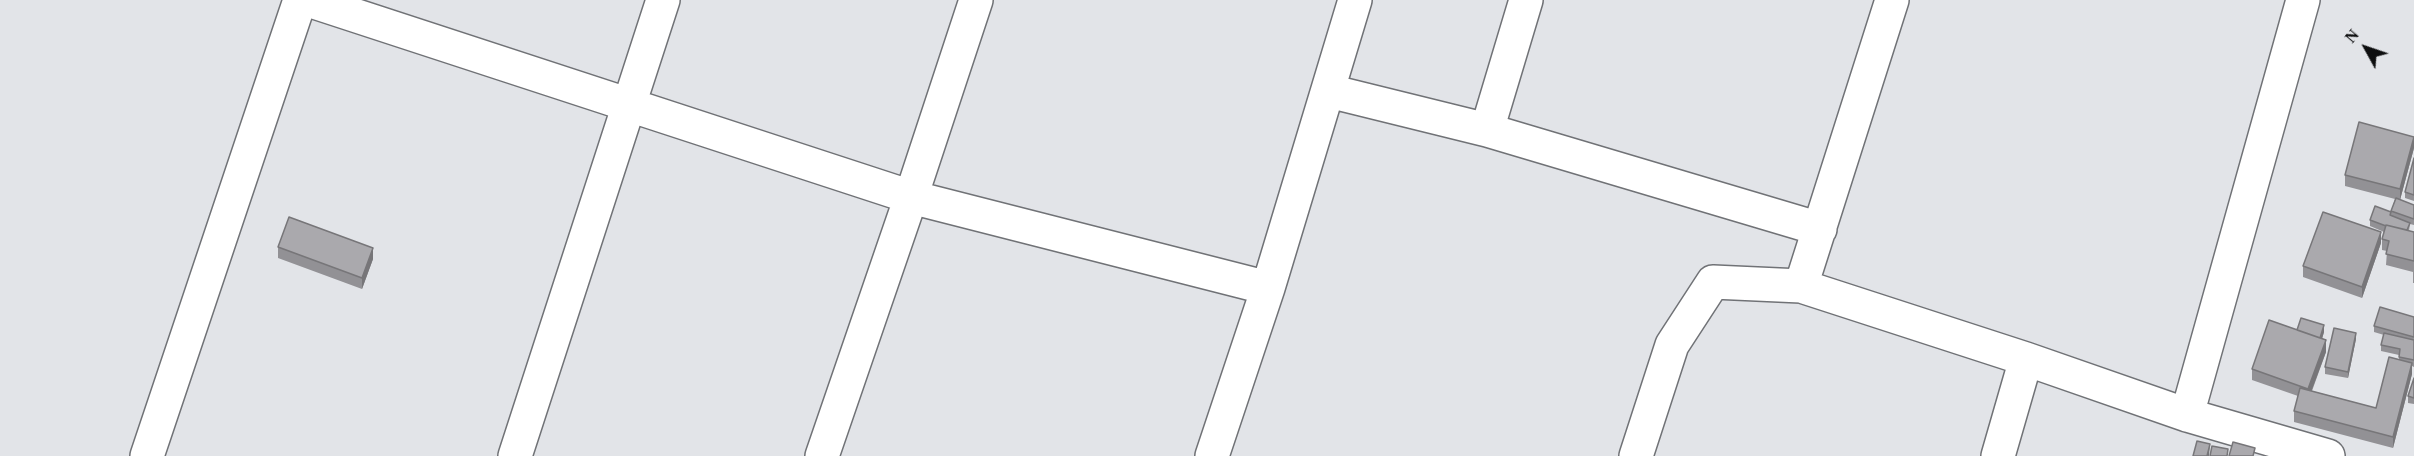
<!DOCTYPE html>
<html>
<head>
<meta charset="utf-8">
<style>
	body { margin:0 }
	#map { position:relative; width:2414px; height:456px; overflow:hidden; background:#e2e4e8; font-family:Georgia,serif }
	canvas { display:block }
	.north { position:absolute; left:2336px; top:18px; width:60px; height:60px; -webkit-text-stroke:4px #e2e4e8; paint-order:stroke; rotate:310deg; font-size:16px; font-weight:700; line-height:24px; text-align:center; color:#0d0e0f }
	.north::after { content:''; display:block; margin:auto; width:21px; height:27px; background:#0d0e0f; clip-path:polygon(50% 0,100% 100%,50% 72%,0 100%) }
</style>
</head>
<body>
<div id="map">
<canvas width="2414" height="456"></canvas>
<div class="north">N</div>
</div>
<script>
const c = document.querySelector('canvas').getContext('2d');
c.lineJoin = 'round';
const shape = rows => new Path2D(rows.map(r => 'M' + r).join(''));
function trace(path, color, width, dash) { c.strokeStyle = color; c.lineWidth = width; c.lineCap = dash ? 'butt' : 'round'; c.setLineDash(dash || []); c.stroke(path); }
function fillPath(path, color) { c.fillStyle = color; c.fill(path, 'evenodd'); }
const minor = shape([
	[308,0,911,197,1268,288],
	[1329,91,1487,130,1820,229],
	[1487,130,1526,0],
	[1801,286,1892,0],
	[2187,415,2303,0],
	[147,456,300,0],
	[515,456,663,0],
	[822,456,911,197,976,0],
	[1212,456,1268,288,1355,0],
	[1636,456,1672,345,1713,282,1801,286,2026,359,2187,415,2328,456],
	[1998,456,2026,359]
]);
trace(minor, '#707276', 36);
trace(minor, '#fff', 33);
fillPath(shape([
	[2414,148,2400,200,2414,205,2414,225,2410,224,2409,231,2414,232,2414,283,2413,283,2413,272,2386,265,2387,251,2382,250,2382,239,2384,232,2370,226,2370,220,2391,212,2395,199,2345,186,2345,175],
	[2414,158,2414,201,2405,198,2405,192],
	[2381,243,2362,298,2303,277,2303,266],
	[278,247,373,259,362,289,278,258],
	[2414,317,2414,367,2412,366,2412,374,2393,448,2294,422,2294,411,2298,396,2252,380,2252,369,2297,330,2324,332,2322,339,2326,352,2312,391,2376,408,2399,360,2399,355,2381,351,2381,345,2384,335,2374,332,2374,326],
	[2356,339,2348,378,2325,374,2325,367],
	[2414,378,2414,404,2408,403,2408,396]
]), '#929195');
fillPath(shape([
	[2414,137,2414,148,2400,200,2400,189],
	[2381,232,2381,243,2362,298,2362,287],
	[373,248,373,259,362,289,362,278],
	[2324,325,2324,332,2320,345,2320,339],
	[2356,333,2356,339,2348,378,2348,372],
	[2326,340,2326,352,2308,400,2308,389],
	[2412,363,2412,374,2393,448,2393,437],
	[2210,444,2209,456,2207,456]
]), '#777679');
const building = shape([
	[2359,122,2414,137,2400,189,2345,175,2359,122],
	[2414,158,2414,195,2405,192,2414,158],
	[2396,198,2414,205,2414,219,2391,211,2396,198],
	[2375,206,2391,212,2390,215,2410,223,2407,230,2386,225,2386,226,2370,220,2375,206],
	[2323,212,2381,232,2362,287,2303,266,2323,212],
	[289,217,373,248,362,278,278,247,289,217],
	[2386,225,2414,232,2414,261,2386,254,2389,241,2382,239,2386,225],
	[2380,307,2414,317,2414,337,2374,326,2380,307],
	[2301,318,2324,325,2320,338,2297,330,2301,318],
	[2269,320,2326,340,2308,389,2252,369,2269,320],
	[2334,328,2356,333,2348,372,2325,367,2334,328],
	[2384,333,2414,340,2414,360,2399,357,2400,349,2381,345,2384,333],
	[2389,357,2412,363,2393,437,2294,411,2300,388,2376,408,2389,357],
	[2414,378,2414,398,2408,396,2414,378],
	[2197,441,2210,444,2207,456,2193,456,2197,441],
	[2233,442,2255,448,2253,456,2229,456,2233,442],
	[2212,446,2228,449,2227,456,2210,456,2212,446]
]);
fillPath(building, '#aaa9ad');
trace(building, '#777679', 1.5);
</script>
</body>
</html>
